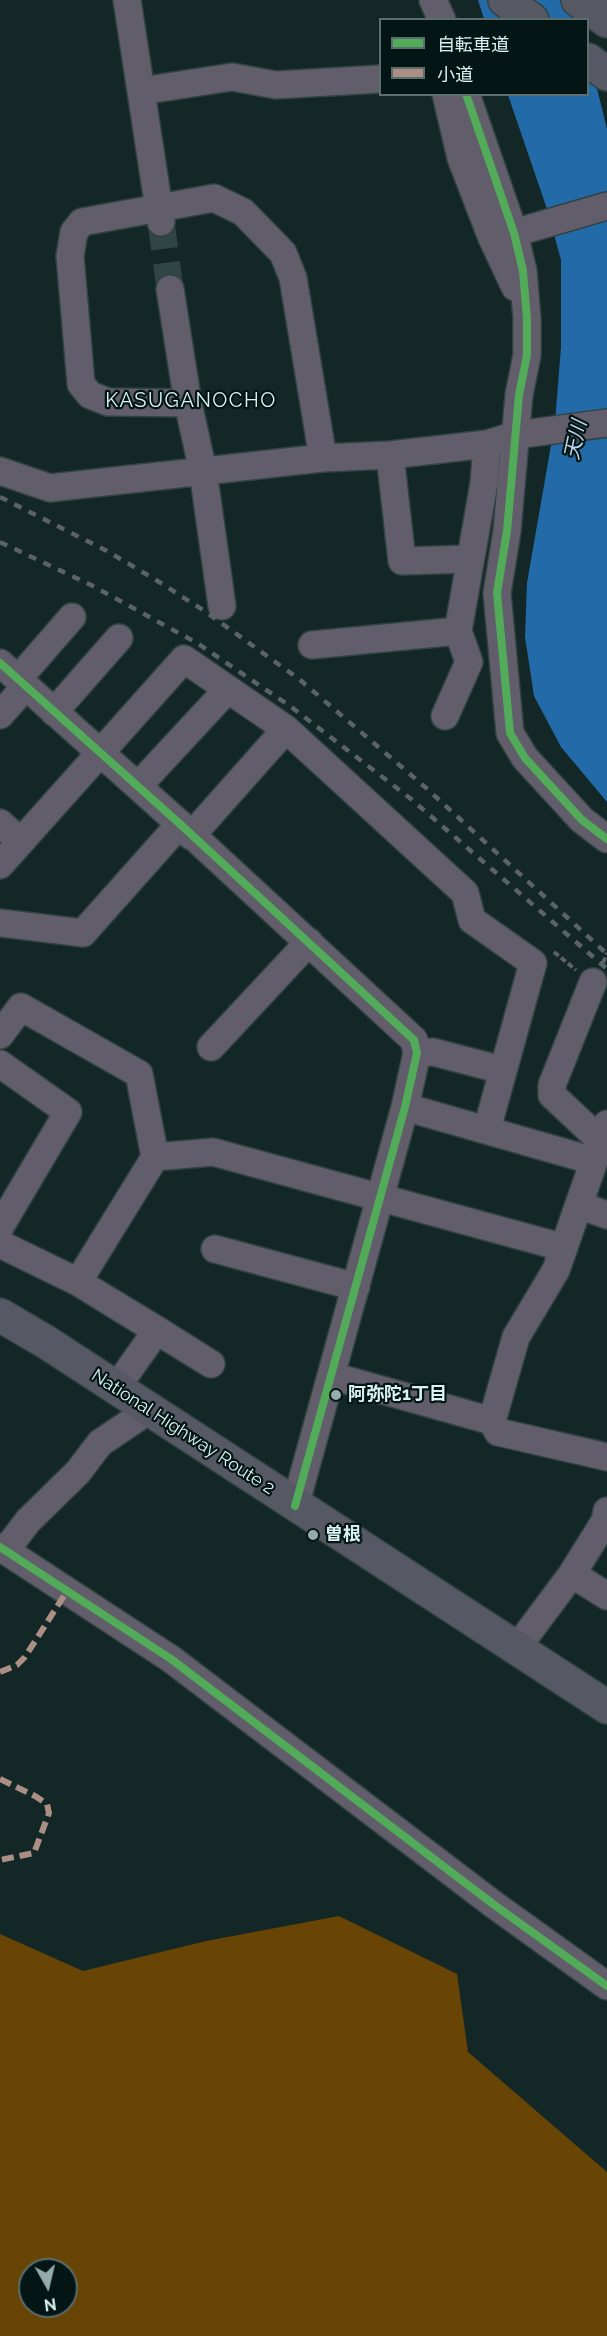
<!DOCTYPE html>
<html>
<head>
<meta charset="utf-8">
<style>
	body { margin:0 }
	#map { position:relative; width:607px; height:2336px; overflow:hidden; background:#122726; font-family:Raleway,"Noto Sans JP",sans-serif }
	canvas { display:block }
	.legend { position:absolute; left:379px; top:18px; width:210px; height:78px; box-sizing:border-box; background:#031615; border:2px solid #596e6d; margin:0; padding:8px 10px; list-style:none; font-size:18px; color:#daf3f1 }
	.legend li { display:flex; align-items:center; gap:12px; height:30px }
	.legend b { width:30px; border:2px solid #596e6d }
	.north { position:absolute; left:18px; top:2258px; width:60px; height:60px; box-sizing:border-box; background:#031615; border:2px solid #596e6d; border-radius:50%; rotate:172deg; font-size:16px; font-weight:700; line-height:24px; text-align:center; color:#daf3f1 }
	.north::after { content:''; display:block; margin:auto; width:21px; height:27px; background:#94acaa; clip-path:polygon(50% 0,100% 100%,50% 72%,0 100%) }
</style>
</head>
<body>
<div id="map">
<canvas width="607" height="2336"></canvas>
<ul class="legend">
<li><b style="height:8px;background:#51ab58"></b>自転車道</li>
<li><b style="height:8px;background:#ac8f84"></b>小道</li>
</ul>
<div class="north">N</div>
</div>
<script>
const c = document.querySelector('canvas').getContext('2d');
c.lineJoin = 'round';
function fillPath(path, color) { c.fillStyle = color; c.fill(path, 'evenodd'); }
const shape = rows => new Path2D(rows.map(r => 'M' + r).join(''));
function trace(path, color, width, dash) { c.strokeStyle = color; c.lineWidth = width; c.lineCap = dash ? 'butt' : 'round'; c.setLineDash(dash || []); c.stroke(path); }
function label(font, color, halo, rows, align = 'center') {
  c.font = font + ' Raleway,"Noto Sans JP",sans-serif'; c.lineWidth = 4.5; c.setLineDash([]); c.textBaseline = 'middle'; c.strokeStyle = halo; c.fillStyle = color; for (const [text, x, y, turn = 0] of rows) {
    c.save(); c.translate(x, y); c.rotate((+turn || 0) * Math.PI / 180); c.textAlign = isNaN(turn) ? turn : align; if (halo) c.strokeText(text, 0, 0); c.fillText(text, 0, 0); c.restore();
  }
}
fillPath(shape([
	[339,1916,457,1974,468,2052,607,2172,607,2336,0,2336,0,1934,83,1971,206,1941],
	[30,2270,66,2270,66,2306,30,2306]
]), '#684405');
fillPath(shape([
	[478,0,573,0,579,19,484,19],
	[588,52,607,129,607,802,561,747,534,696,525,637,527,583,555,422,561,347,561,260,548,212,508,95,588,94]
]), '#236aa9');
trace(shape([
	[161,222,170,289]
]), '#304644', 27, [27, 14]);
const minor = shape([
	[127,0,161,222],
	[433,0,442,20],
	[141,91,232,77,276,85,380,79],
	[446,94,461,158,492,238,515,287],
	[466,94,514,233,523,271,527,319,527,355,519,395,507,531,497,593,510,733,525,758,582,820,607,839],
	[514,233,607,206],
	[170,289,188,403,203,471,222,606],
	[188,403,108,402,90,395,81,384,70,256,74,232,82,222,214,198,243,212,283,253,293,278,323,458],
	[390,455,402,561,470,559],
	[0,471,50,488,323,458,390,455,487,444,516,435,607,423],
	[312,645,458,631],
	[0,663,180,824,414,1040,417,1053,405,1107,295,1506],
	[18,679,72,617],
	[54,712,119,638],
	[0,715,26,686],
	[445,716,469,662,458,631,484,483,487,444],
	[138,786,228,689],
	[0,823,20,841],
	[191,836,286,729,465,893,472,920,533,963,487,1129],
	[0,865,184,659,286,729],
	[0,923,83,933,180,824],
	[593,982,552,1085,552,1095,601,1141],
	[0,1035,21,1007,139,1074,155,1157,213,1152,554,1245],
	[211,1047,309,942],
	[417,1053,433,1052,502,1070],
	[0,1064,68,1112,0,1227],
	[405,1107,594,1161],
	[579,1205,607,1215],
	[0,1244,78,1282,211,1364,157,1330,78,1282],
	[215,1249,356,1287],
	[78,1282,155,1157],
	[332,1376,492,1421,498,1432,607,1457],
	[116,1388,157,1330],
	[492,1421,516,1337,556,1270,607,1124],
	[0,1547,171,1659,493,1904,607,1986],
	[6,1550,28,1521,78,1472,100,1443,149,1410],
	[572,1574,607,1596],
	[516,1649,572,1574,605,1521,607,1511]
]);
const highway = shape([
	[505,0,532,20],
	[578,0,607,21],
	[588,60,607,74],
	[0,1315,46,1342,607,1707]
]);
trace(minor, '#304241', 30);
trace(highway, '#304241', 36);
trace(shape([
	[554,952,576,970],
	[603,963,607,953]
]), '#5e6168', 4, [6, 3]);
trace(minor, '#615d6a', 27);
trace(highway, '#565964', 33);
trace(shape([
	[0,497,107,551,156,580,203,610,299,679,425,787,607,954],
	[0,542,91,585,197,643,290,706,411,799,607,969]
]), '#5c6368', 4.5, [8, 8]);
trace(shape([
	[0,1672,17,1665,25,1657,67,1591],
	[0,1779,35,1796,47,1804,49,1813,34,1853,0,1860]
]), '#ac8f84', 6, [12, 6]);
trace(shape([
	[466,94,514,233,523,271,527,319,527,355,519,395,507,531,497,593,510,733,525,758,582,820,607,839],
	[0,663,180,824,414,1040,417,1053,405,1107,295,1506],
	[0,1547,171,1659,493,1904,607,1986]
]), '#51ab58', 8);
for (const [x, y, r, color] of [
	[336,1395,6,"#94acaa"],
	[313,1535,6,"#94acaa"]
]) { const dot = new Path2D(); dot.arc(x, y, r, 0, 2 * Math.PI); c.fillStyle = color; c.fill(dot); trace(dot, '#031615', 2); }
label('bold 18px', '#daf3f1', '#031615', [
	["阿弥陀1丁目",348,1395],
	["曽根",325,1535]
], 'left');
label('18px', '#daf3f1', '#031615', [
	["National Highway Route 2",183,1432,33]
]);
c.letterSpacing = '1.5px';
label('20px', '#daf3f1', '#031615', [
	["KASUGANOCHO",191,401]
]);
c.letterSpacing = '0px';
label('italic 20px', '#c0d5ec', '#031615', [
	["天川",576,440,-78]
]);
</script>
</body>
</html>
